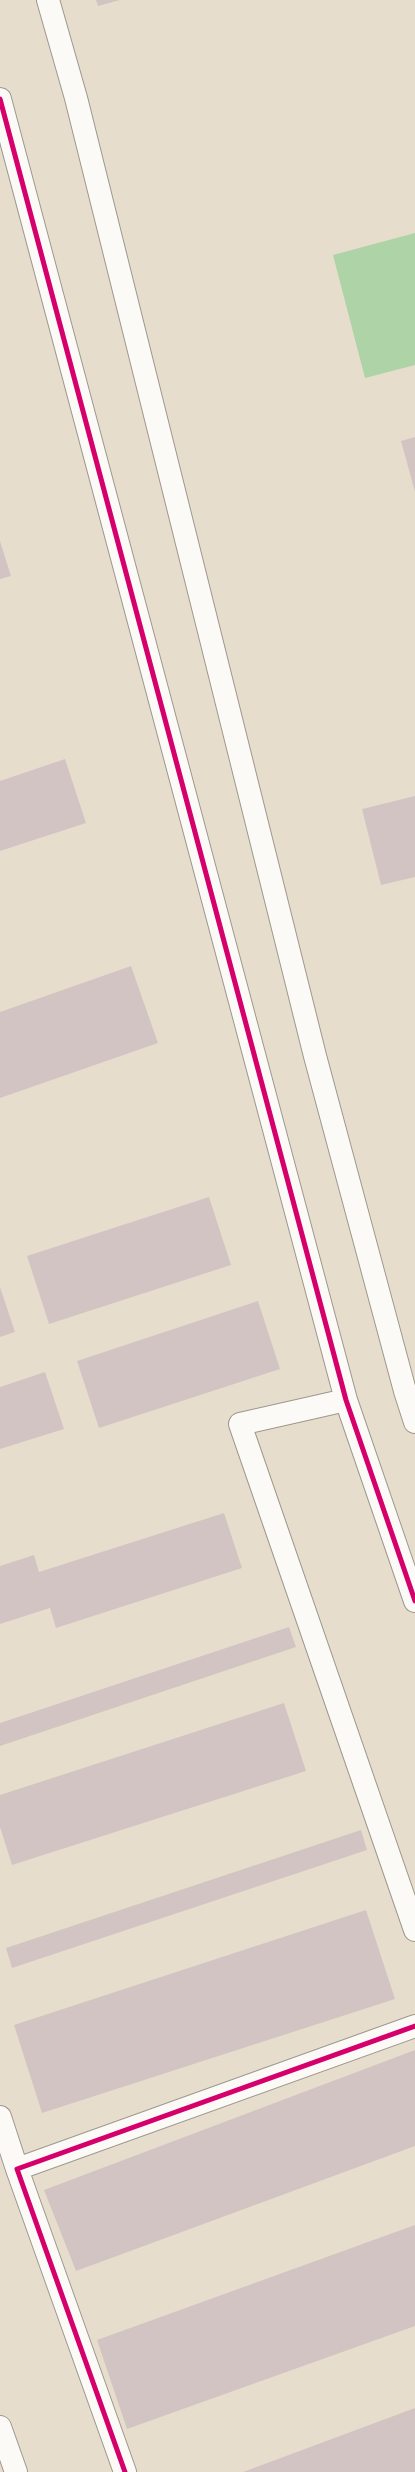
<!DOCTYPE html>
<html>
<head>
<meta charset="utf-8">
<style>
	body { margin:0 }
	canvas { display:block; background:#e7ddcc }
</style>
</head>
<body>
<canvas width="415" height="2472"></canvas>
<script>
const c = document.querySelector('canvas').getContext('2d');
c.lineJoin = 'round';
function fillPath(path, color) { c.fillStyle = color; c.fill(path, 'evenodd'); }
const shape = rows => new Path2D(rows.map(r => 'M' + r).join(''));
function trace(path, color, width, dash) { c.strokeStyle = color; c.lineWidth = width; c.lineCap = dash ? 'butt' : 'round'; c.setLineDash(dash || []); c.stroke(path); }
fillPath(shape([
	[415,233,415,365,365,378,333,255]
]), '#add3a7');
fillPath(shape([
	[96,0,120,0,98,6],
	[415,437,415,492,401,441],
	[0,541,11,576,0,579],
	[65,759,86,823,0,851,0,781],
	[415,796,415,877,381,885,362,809],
	[131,966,158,1043,0,1098,0,1012],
	[209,1197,231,1265,49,1324,27,1256],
	[0,1287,15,1332,0,1337],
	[258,1301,280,1369,99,1428,77,1361],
	[45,1372,64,1429,0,1449,0,1387],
	[224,1513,242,1568,56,1628,50,1608,0,1624,0,1566,34,1555,39,1572],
	[289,1627,296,1647,0,1746,0,1723],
	[284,1703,306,1771,12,1865,0,1827,0,1795],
	[361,1830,367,1850,12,1968,6,1948],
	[366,1910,395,1999,42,2113,14,2025],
	[415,2050,415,2146,76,2271,44,2190],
	[415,2225,415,2326,127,2429,97,2340],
	[415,2408,415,2472,243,2472]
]), '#d3c4c4');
const minor = shape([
	[48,0,76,98,315,1056,405,1391,415,1422],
	[0,99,346,1400,415,1601],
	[346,1400,240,1424,415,1930],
	[0,2117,17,2169],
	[0,2427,16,2472],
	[125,2472,17,2169,415,2026]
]);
trace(minor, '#9d988e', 24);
trace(minor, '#fbfaf7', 22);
trace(shape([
	[0,99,346,1400,415,1601],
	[125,2472,17,2169,415,2026]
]), '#d6006c', 5);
</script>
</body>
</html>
